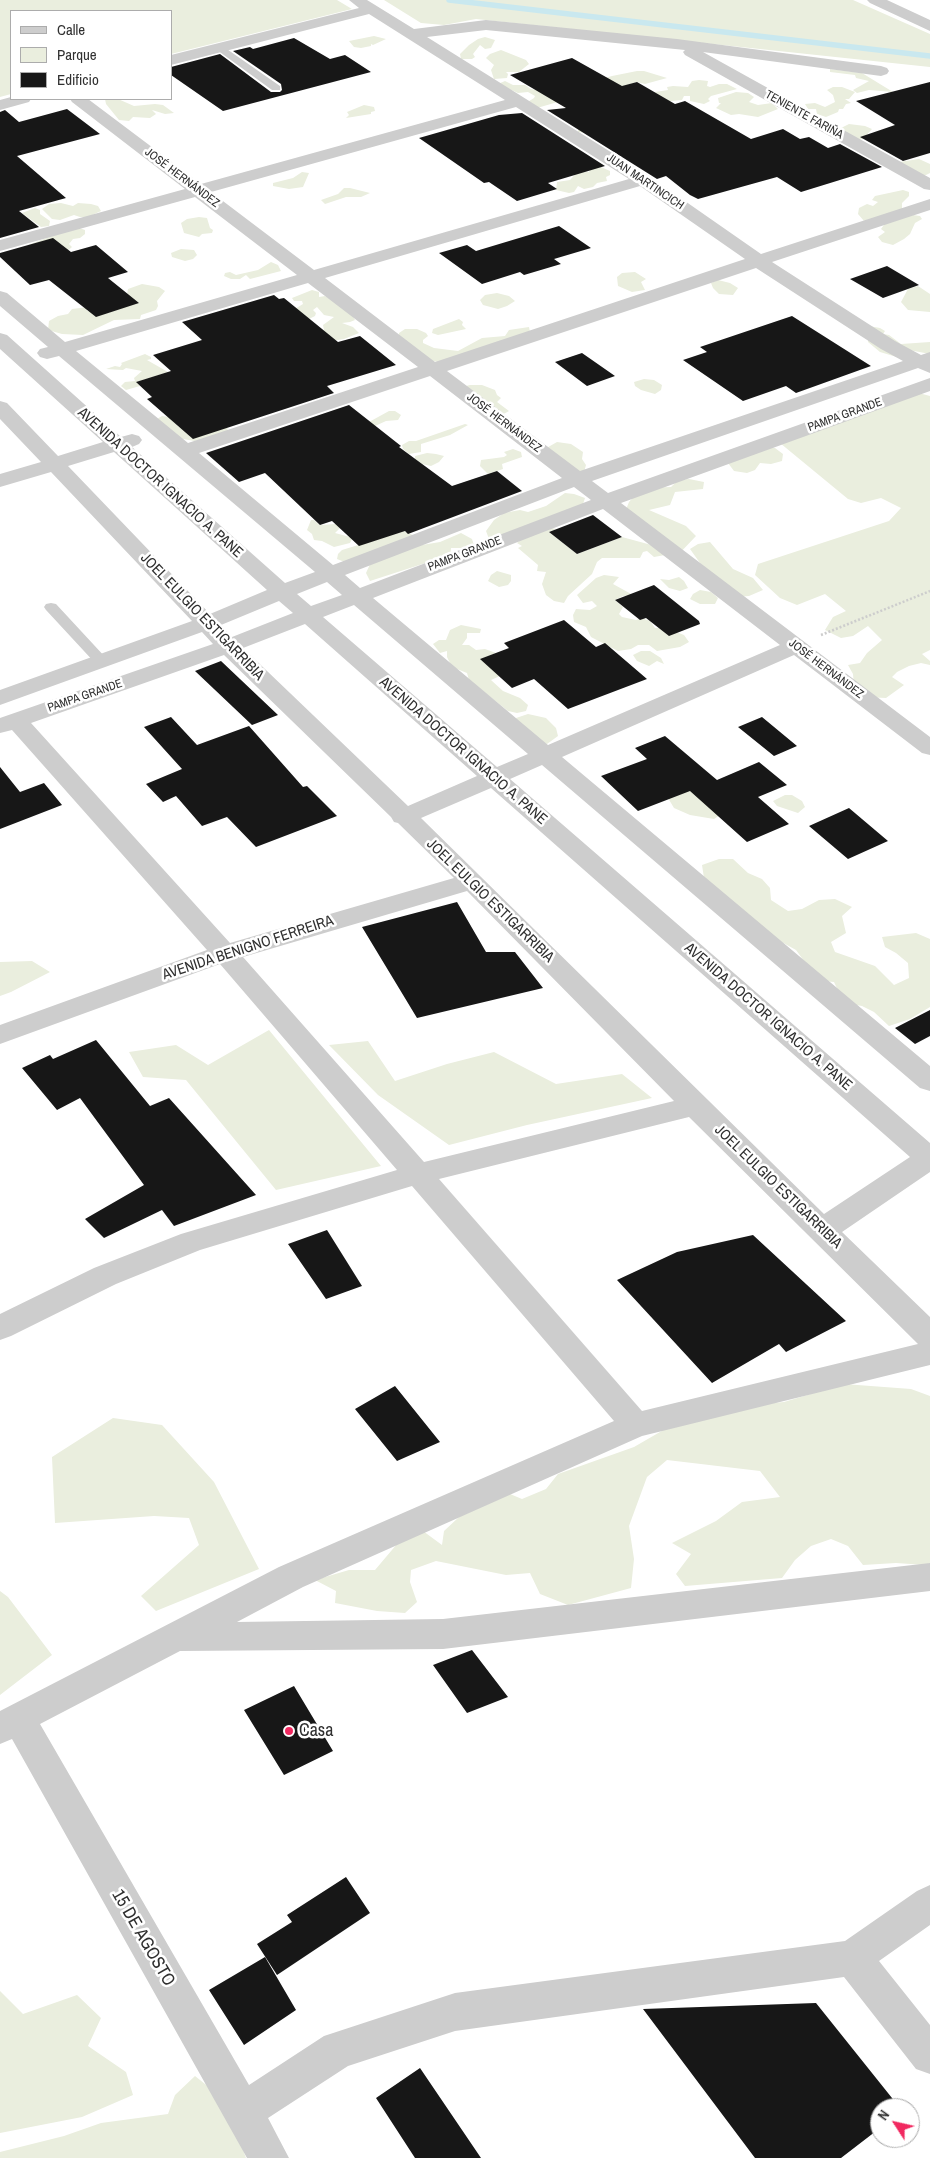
<!DOCTYPE html>
<html>
<head>
<meta charset="utf-8">
<style>
	body { margin:0 }
	#map { position:relative; width:930px; height:2158px; overflow:hidden; background:#fff; font-family:"Archivo Narrow",sans-serif }
	canvas { display:block }
	.legend { position:absolute; left:10px; top:10px; width:162px; height:90px; box-sizing:border-box; background:#fff; border:1px solid #acacac; margin:0; padding:6px 9px; list-style:none; font-size:15px; color:#303030 }
	.legend li { display:flex; align-items:center; gap:10px; height:25px }
	.legend b { width:25px; border:1px solid #acacac }
	.north { position:absolute; left:870px; top:2098px; width:50px; height:50px; box-sizing:border-box; background:#fff; border:1px solid #acacac; border-radius:50%; rotate:305deg; font-size:14px; font-weight:700; line-height:20px; text-align:center; color:#303030 }
	.north::after { content:''; display:block; margin:auto; width:18px; height:22px; background:#f12960; clip-path:polygon(50% 0,100% 100%,50% 72%,0 100%) }
</style>
</head>
<body>
<div id="map">
<canvas width="930" height="2158"></canvas>
<ul class="legend">
<li><b style="height:6px;background:#cdcdcd"></b>Calle</li>
<li><b style="height:14px;background:#eaeede"></b>Parque</li>
<li><b style="height:14px;background:#171717"></b>Edificio</li>
</ul>
<div class="north">N</div>
</div>
<script>
const c = document.querySelector('canvas').getContext('2d');
c.lineJoin = 'round';
function fillPath(path, color) { c.fillStyle = color; c.fill(path, 'evenodd'); }
const shape = rows => new Path2D(rows.map(r => 'M' + r).join(''));
function trace(path, color, width, dash) { c.strokeStyle = color; c.lineWidth = width; c.lineCap = dash ? 'butt' : 'round'; c.setLineDash(dash || []); c.stroke(path); }
function label(font, color, halo, rows, align = 'center') {
  c.font = font + ' "Archivo Narrow",sans-serif'; c.lineWidth = 5; c.setLineDash([]); c.textBaseline = 'middle'; c.strokeStyle = halo; c.fillStyle = color; for (const [text, x, y, turn = 0] of rows) {
    c.save(); c.translate(x, y); c.rotate((+turn || 0) * Math.PI / 180); c.textAlign = isNaN(turn) ? turn : align; if (halo) c.strokeText(text, 0, 0); c.fillText(text, 0, 0); c.restore();
  }
}
fillPath(shape([
	[0,0,337,0,352,9,171,54,171,11,11,11,11,94,0,97],
	[384,0,853,0,930,34,930,67,476,19,444,25,421,23],
	[374,36,386,39,373,45,371,44,371,46,361,48,354,47,349,41],
	[485,37,495,40,491,48,485,49,480,45,473,54,475,57,472,59,461,59,460,54,469,45,478,39],
	[501,50,526,60,529,64,519,72,506,72,508,74,507,78,494,79,491,70,494,65,486,58,490,54],
	[830,69,862,73,893,92,869,90,857,93,853,90,869,81,856,78,855,75,830,72],
	[637,71,644,71,667,78,645,84,637,82,608,91,595,81,612,76],
	[699,80,708,81,707,86,710,87,719,84,727,84,737,89,711,96,708,99,710,101,704,104,690,101,690,96,684,96,682,100,671,101,586,133,578,132,578,129,655,92,668,90,667,87,673,86,688,87,692,81],
	[505,81,513,85,525,85,531,89,575,97,537,108,526,103,534,98,535,96,528,92,518,93,498,84],
	[833,87,842,87,855,92,849,99,845,99,851,103,846,104,843,109,839,109,838,112,826,117,817,114,816,109,808,109,805,104,815,103,825,107,835,102,833,95,827,90],
	[736,92,748,93,754,97,749,102,758,105,772,103,778,109,758,117,739,114,731,115,716,108,721,103,719,103,718,98],
	[105,99,118,99,134,106,155,104,163,105,174,113,165,114,152,110,156,114,150,118,133,117,129,121,119,120,106,104],
	[364,105,374,107,375,111,371,112,371,114,346,118,349,115,347,112],
	[849,124,865,126,872,129,863,139,853,140,837,130],
	[919,159,930,164,930,173,926,175,910,175,899,162],
	[601,167,610,171,610,175,606,177,607,181,597,183,593,187,584,189,578,186,574,192,569,193,556,190,557,182,570,180,579,170,589,172,590,169],
	[302,172,309,173,303,187,289,189,273,186,273,183,293,178],
	[344,188,350,188,370,193,361,197,346,197,325,204,321,200,338,194],
	[903,190,909,192,909,196,902,203,902,209,864,221,858,214,859,208,867,204,873,206,878,202,872,200,875,196],
	[61,203,73,206,78,203,91,204,98,206,101,211,88,217,80,217,74,215,60,220,52,219,42,209,49,204],
	[35,208,40,210,40,214,50,221,49,226,41,227,22,213],
	[913,215,920,216,922,219,915,223,910,234,904,239,893,245,882,242,878,237,885,232,881,229,886,222],
	[199,217,207,218,210,228,213,230,212,233,202,234,199,237,184,233,181,223,187,219],
	[76,227,85,230,85,234,80,238,73,239,69,244,72,247,64,254,28,245],
	[181,249,194,250,197,255,193,259,185,261,172,257,171,253],
	[271,262,278,265,281,271,250,279,246,275,240,279,231,279,224,276,225,273,230,272,236,275,258,270],
	[635,272,646,279,641,282,645,290,632,292,618,286,617,277,622,273],
	[718,280,730,283,738,288,733,295,719,294,713,288,711,283],
	[142,284,159,287,165,291,157,301,158,306,156,310,141,315,140,319,114,320,83,335,62,334,48,330,49,321,58,316,68,314,72,309,88,307,87,311,109,313,127,294,128,289],
	[918,286,930,294,930,312,908,310,901,302,908,289],
	[312,290,319,292,319,297,325,296,350,311,355,320,350,322,342,323,353,327,359,333,344,339,332,341,317,332,324,330,323,325,334,317,324,315,317,307,313,310,316,313,315,316,309,319,293,310,303,304,302,301,294,301,292,298],
	[497,293,509,296,515,301,507,306,498,309,483,305,480,300,485,295],
	[459,319,463,322,462,325,466,329,438,335,432,333,433,329],
	[869,326,880,328,885,331,883,334,889,335,901,344,930,342,930,354,909,350,910,361,880,352,868,342],
	[529,327,530,332,439,362,424,360,399,337,399,333,405,329,417,329,426,333,428,336,423,340,423,343,434,348,458,351,482,338,505,336,509,330],
	[145,354,151,357,151,359,147,360,168,372,137,382,140,386,126,390,121,386,125,382,135,381,134,378,142,371,126,368,123,370,106,369,115,366,120,367,122,364,121,363],
	[644,379,654,380,662,385,661,390,655,394,641,390,635,386,634,382],
	[470,385,482,385,495,390,497,395,501,398,497,402,509,411,502,415,462,387],
	[915,392,930,396,930,650,922,654,930,661,930,665,921,663,909,666,897,672,892,677,904,685,886,698,864,697,854,686,853,674,848,665,860,663,867,653,882,640,868,626,853,636,841,638,825,630,833,617,846,611,825,594,797,605,780,598,755,575,758,564,889,521,901,508,881,498,861,503,848,499,780,443],
	[389,411,395,411,401,415,398,420,386,421,375,426,369,422],
	[162,416,169,417,179,427,227,425,228,433,195,441,177,438,157,419],
	[465,424,468,425,450,435,421,444,421,452,409,454,403,449,402,445,409,441,416,441],
	[557,442,571,444,583,452,582,459,586,465,584,472,576,472,543,450],
	[766,446,775,448,783,454,782,461,771,464,760,463,755,470,747,473,734,471,728,463],
	[513,449,521,452,522,457,502,464,503,469,488,474,480,466,481,460,504,457,507,455,504,452],
	[427,453,436,454,444,456,439,462,431,466,422,464,415,459,415,456],
	[689,479,704,482,703,489,675,492,670,505,649,510,686,526,696,536,677,556,665,555,654,557,647,551,643,552,640,558,602,558,597,562,592,574,568,596,564,603,554,601,546,595,542,584,546,572,537,571,538,565,518,548,522,546,517,543,523,537,547,527,556,529,549,532,577,554,622,537,655,546,625,512,629,502,641,488,671,487,678,480],
	[565,493,574,494,585,498,582,507,489,539,486,531,494,520,504,513,520,510,528,512,546,506],
	[311,520,314,520,320,525,336,524,340,528,335,533,350,537,352,539,350,543,334,547,322,541,314,540,312,534,307,530],
	[404,531,415,536,347,563,337,559,338,554,342,550],
	[461,533,472,539,475,548,451,548,450,559,438,559,370,581,366,573,371,562,410,547,440,542],
	[710,542,733,569,753,578,763,590,749,596,725,598,690,549,698,544],
	[497,571,511,575,511,581,508,585,499,587,488,581,491,575],
	[604,575,619,577,613,584,633,595,623,596,615,600,623,607,619,614,622,617,636,620,642,618,650,621,655,628,666,628,684,635,689,642,680,647,657,651,649,645,638,645,631,649,618,651,591,637,586,627,574,622,573,615,576,609,590,610,597,606,592,601,583,603,577,595,596,578],
	[679,577,684,581,688,588,680,591,669,588,660,579,669,580],
	[700,590,711,592,718,598,715,604,700,604,690,599,693,594],
	[461,625,481,629,480,633,467,633,467,638,462,645,469,645,476,650,485,649,496,653,481,659,500,676,491,680,503,691,520,698,528,705,526,711,517,713,508,711,469,680,467,673,452,667,447,657,447,651,440,653,433,644,439,640,446,640,450,630],
	[641,651,650,651,661,658,664,664,657,661,649,666,637,661,633,655],
	[528,714,546,718,556,728,558,736,547,744,527,741,513,719],
	[702,785,723,813,714,819,690,815,674,808,668,798],
	[785,795,792,795,802,801,805,807,798,813,777,806,773,801],
	[719,859,733,859,748,873,762,879,770,888,771,900,788,911,802,909,819,900,835,899,852,907,842,916,846,933,831,942,835,952,875,966,894,985,909,978,908,963,896,953,885,947,882,937,916,933,930,939,930,1007,910,1019,889,1026,874,1012,862,1006,844,1003,834,982,823,981,804,961,796,950,778,940,704,878,702,865],
	[32,961,50,972,11,992,0,996,0,962],
	[269,1030,381,1166,276,1190,186,1080,143,1077,129,1052,176,1045,208,1065],
	[368,1041,395,1081,447,1064,494,1052,556,1084,622,1074,652,1098,527,1125,449,1145,378,1095,329,1045],
	[844,1384,911,1389,930,1396,930,1563,925,1565,896,1563,863,1565,848,1546,831,1539,811,1546,795,1560,782,1578,685,1586,676,1574,691,1554,672,1543,716,1521,742,1502,780,1497,760,1471,667,1460,647,1477,629,1526,634,1559,631,1588,568,1605,540,1594,530,1573,506,1575,436,1561,411,1570,410,1582,417,1602,405,1613,377,1611,335,1603,336,1591,315,1580,349,1570,375,1570,397,1544,423,1531,442,1545,444,1531,459,1517,510,1494,522,1499,546,1489,558,1474,634,1447,698,1410,784,1402],
	[113,1418,162,1425,214,1482,259,1569,156,1611,141,1596,199,1545,189,1518,154,1516,55,1523,52,1457],
	[0,1591,8,1597,52,1655,0,1695],
	[0,1991,23,2014,77,1995,101,2018,88,2046,126,2072,133,2095,82,2117,0,2133],
	[195,2076,225,2100,246,2158,0,2158,0,2152,64,2136,101,2123,168,2114,175,2095]
]), '#eaeede');
trace(shape([
	[449,0,930,56]
]), '#c9e8ef', 5.5);
fillPath(shape([
	[294,38,330,59,345,55,371,72,223,111,171,75,171,67,220,54,271,92,280,92,282,90,281,84,233,51,250,47,253,49],
	[572,58,622,86,637,82,675,104,685,101,751,139,783,129,800,139,809,137,828,148,840,144,882,167,801,192,777,177,698,199,690,195,666,176,657,179,547,110,566,108,510,75],
	[930,82,930,153,903,161,860,137,895,125,856,101],
	[67,109,100,134,17,156,66,198,19,211,39,227,0,238,0,112,5,110,19,122],
	[522,113,605,166,548,183,557,189,517,201,489,182,484,183,419,138,499,115],
	[559,226,591,248,554,259,561,264,524,275,520,272,482,284,439,253,467,245,476,251],
	[53,238,71,252,96,245,128,272,108,278,139,303,96,317,49,280,30,285,0,257,0,253],
	[887,266,919,285,883,298,850,279],
	[274,295,279,299,284,298,338,342,360,336,396,365,327,386,334,393,193,439,147,399,152,397,136,382,171,371,153,355,202,340,182,322],
	[792,316,871,366,796,393,786,386,743,401,683,360,707,352,700,347],
	[582,353,615,376,587,386,555,362],
	[349,405,401,446,399,447,452,486,497,471,522,491,408,534,405,531,359,546,332,521,320,525,265,473,239,482,206,453],
	[593,515,622,537,577,554,549,532],
	[654,585,699,621,700,624,669,636,646,618,640,620,615,600],
	[564,620,596,647,605,643,647,679,568,709,534,679,512,688,480,659,509,648,504,643],
	[221,661,278,715,252,725,195,671],
	[171,717,197,745,249,726,303,787,307,786,337,816,256,847,227,817,202,826,176,796,163,802,146,784,182,769,144,727],
	[762,717,797,746,774,756,738,727],
	[665,736,717,780,759,762,787,785,758,797,789,824,747,842,690,791,638,811,601,776,647,759,635,748],
	[0,767,20,792,44,783,62,805,0,829],
	[849,808,888,841,848,859,809,826],
	[457,902,486,952,515,952,543,988,417,1018,362,927],
	[930,1010,930,1036,915,1044,895,1028],
	[96,1040,150,1106,169,1098,256,1195,174,1226,162,1210,104,1238,85,1219,144,1185,80,1098,57,1110,22,1068,50,1055,53,1059],
	[327,1230,362,1286,326,1299,288,1244],
	[753,1235,846,1321,786,1352,779,1344,712,1383,617,1280,677,1252],
	[395,1386,440,1442,397,1461,355,1409],
	[472,1650,508,1697,467,1713,433,1665],
	[294,1686,333,1751,284,1775,244,1710],
	[346,1877,370,1913,277,1975,257,1944,292,1922,287,1915],
	[265,1957,296,2010,244,2045,209,1990],
	[816,2003,900,2108,880,2108,880,2128,841,2158,755,2158,643,2009],
	[420,2068,481,2158,415,2158,376,2098]
]), '#171717');
trace(shape([
	[821,635,930,591]
]), '#cdcdcd', 2.5, [2, 2]);
fillPath(shape([
	[221,45,280,86,280,90,272,90,217,50,216,48,221,45],
	[51,603,56,604,106,658,108,661,106,664,96,664,46,610,44,607,46,604,51,603]
]), '#cdcdcd');
fillPath(shape([
	[349,0,367,0,414,29,486,20,677,39,881,66,887,68,889,71,887,74,881,76,703,52,930,178,930,190,924,189,685,55,683,52,685,50,486,30,427,37,649,176,761,254,930,199,930,210,772,262,895,341,921,355,930,352,930,373,918,368,592,481,608,493,930,378,930,391,621,503,930,737,930,755,922,753,794,655,562,757,930,1066,930,1091,920,1088,542,765,510,779,930,1143,930,1172,842,1232,930,1317,930,1365,642,1436,303,1587,237,1622,443,1619,930,1563,930,1591,443,1649,180,1651,40,1724,249,2085,324,2036,455,1993,845,1941,917,1891,930,1885,930,1925,879,1961,930,2025,930,2074,916,2069,844,1977,455,2031,348,2066,268,2118,289,2158,247,2158,12,1739,0,1744,0,1711,279,1567,614,1421,412,1186,200,1250,116,1284,11,1336,0,1340,0,1314,94,1268,181,1234,397,1170,220,964,0,1044,0,1025,207,950,12,730,0,733,0,718,213,644,202,632,0,705,0,690,192,621,51,472,0,487,0,474,41,462,0,419,0,401,7,403,58,456,103,442,0,349,0,333,7,335,121,437,132,434,139,436,142,440,139,444,132,447,285,583,315,572,59,356,47,359,40,357,37,353,40,349,48,347,0,306,0,291,7,293,65,342,297,275,195,197,0,251,0,240,185,189,72,102,70,99,88,99,201,184,505,100,369,14,171,65,171,55,359,8,349,0],
	[516,107,629,179,314,270,211,192,516,107],
	[640,186,745,259,435,362,325,278,640,186],
	[756,268,881,349,903,361,580,471,447,371,756,268],
	[308,283,418,367,188,443,76,351,308,283],
	[430,376,562,478,333,565,199,453,430,376],
	[114,452,267,590,210,614,68,466,114,452],
	[574,487,591,500,360,588,345,575,574,487],
	[603,509,780,645,548,745,373,598,603,509],
	[327,582,342,595,311,606,297,594,327,582],
	[279,601,293,613,232,637,221,625,279,601],
	[354,605,528,754,497,767,323,617,354,605],
	[305,624,477,776,408,806,243,648,305,624],
	[224,655,391,817,394,822,398,823,454,878,230,943,31,723,224,655],
	[491,788,910,1157,824,1214,421,818,491,788],
	[467,891,674,1101,424,1162,243,957,467,891],
	[689,1117,918,1344,642,1411,439,1179,689,1117],
	[867,0,887,0,930,20,930,31,870,3,867,0],
	[11,97,11,99,31,99,29,102,0,110,0,100,11,97]
]), '#cdcdcd');
for (const [x, y, r, color] of [
	[289,1731,5,"#f12960"]
]) { const dot = new Path2D(); dot.arc(x, y, r, 0, 2 * Math.PI); c.fillStyle = color; c.fill(dot); trace(dot, '#fff', 2); }
label('12px', '#303030', '#fff', [
	["TENIENTE FARIÑA",804,115,29],
	["JOSÉ HERNÁNDEZ",182,178,37],
	["JUAN MARTINCICH",645,182,34],
	["PAMPA GRANDE",845,415,-20],
	["JOSÉ HERNÁNDEZ",504,423,37],
	["PAMPA GRANDE",465,554,-21],
	["JOSÉ HERNÁNDEZ",826,669,37],
	["PAMPA GRANDE",85,696,-19]
]);
label('15px', '#303030', '#fff', [
	["AVENIDA DOCTOR IGNACIO A. PANE",160,483,42],
	["JOEL EULGIO ESTIGARRIBIA",202,617,46],
	["AVENIDA DOCTOR IGNACIO A. PANE",463,751,41],
	["JOEL EULGIO ESTIGARRIBIA",490,901,44],
	["AVENIDA BENIGNO FERREIRA",248,948,-18],
	["AVENIDA DOCTOR IGNACIO A. PANE",768,1017,41],
	["JOEL EULGIO ESTIGARRIBIA",778,1187,44]
]);
label('18px', '#303030', '#fff', [
	["Casa",299,1731]
], 'left');
label('18px', '#303030', '#fff', [
	["15 DE AGOSTO",143,1938,60]
]);
</script>
</body>
</html>
